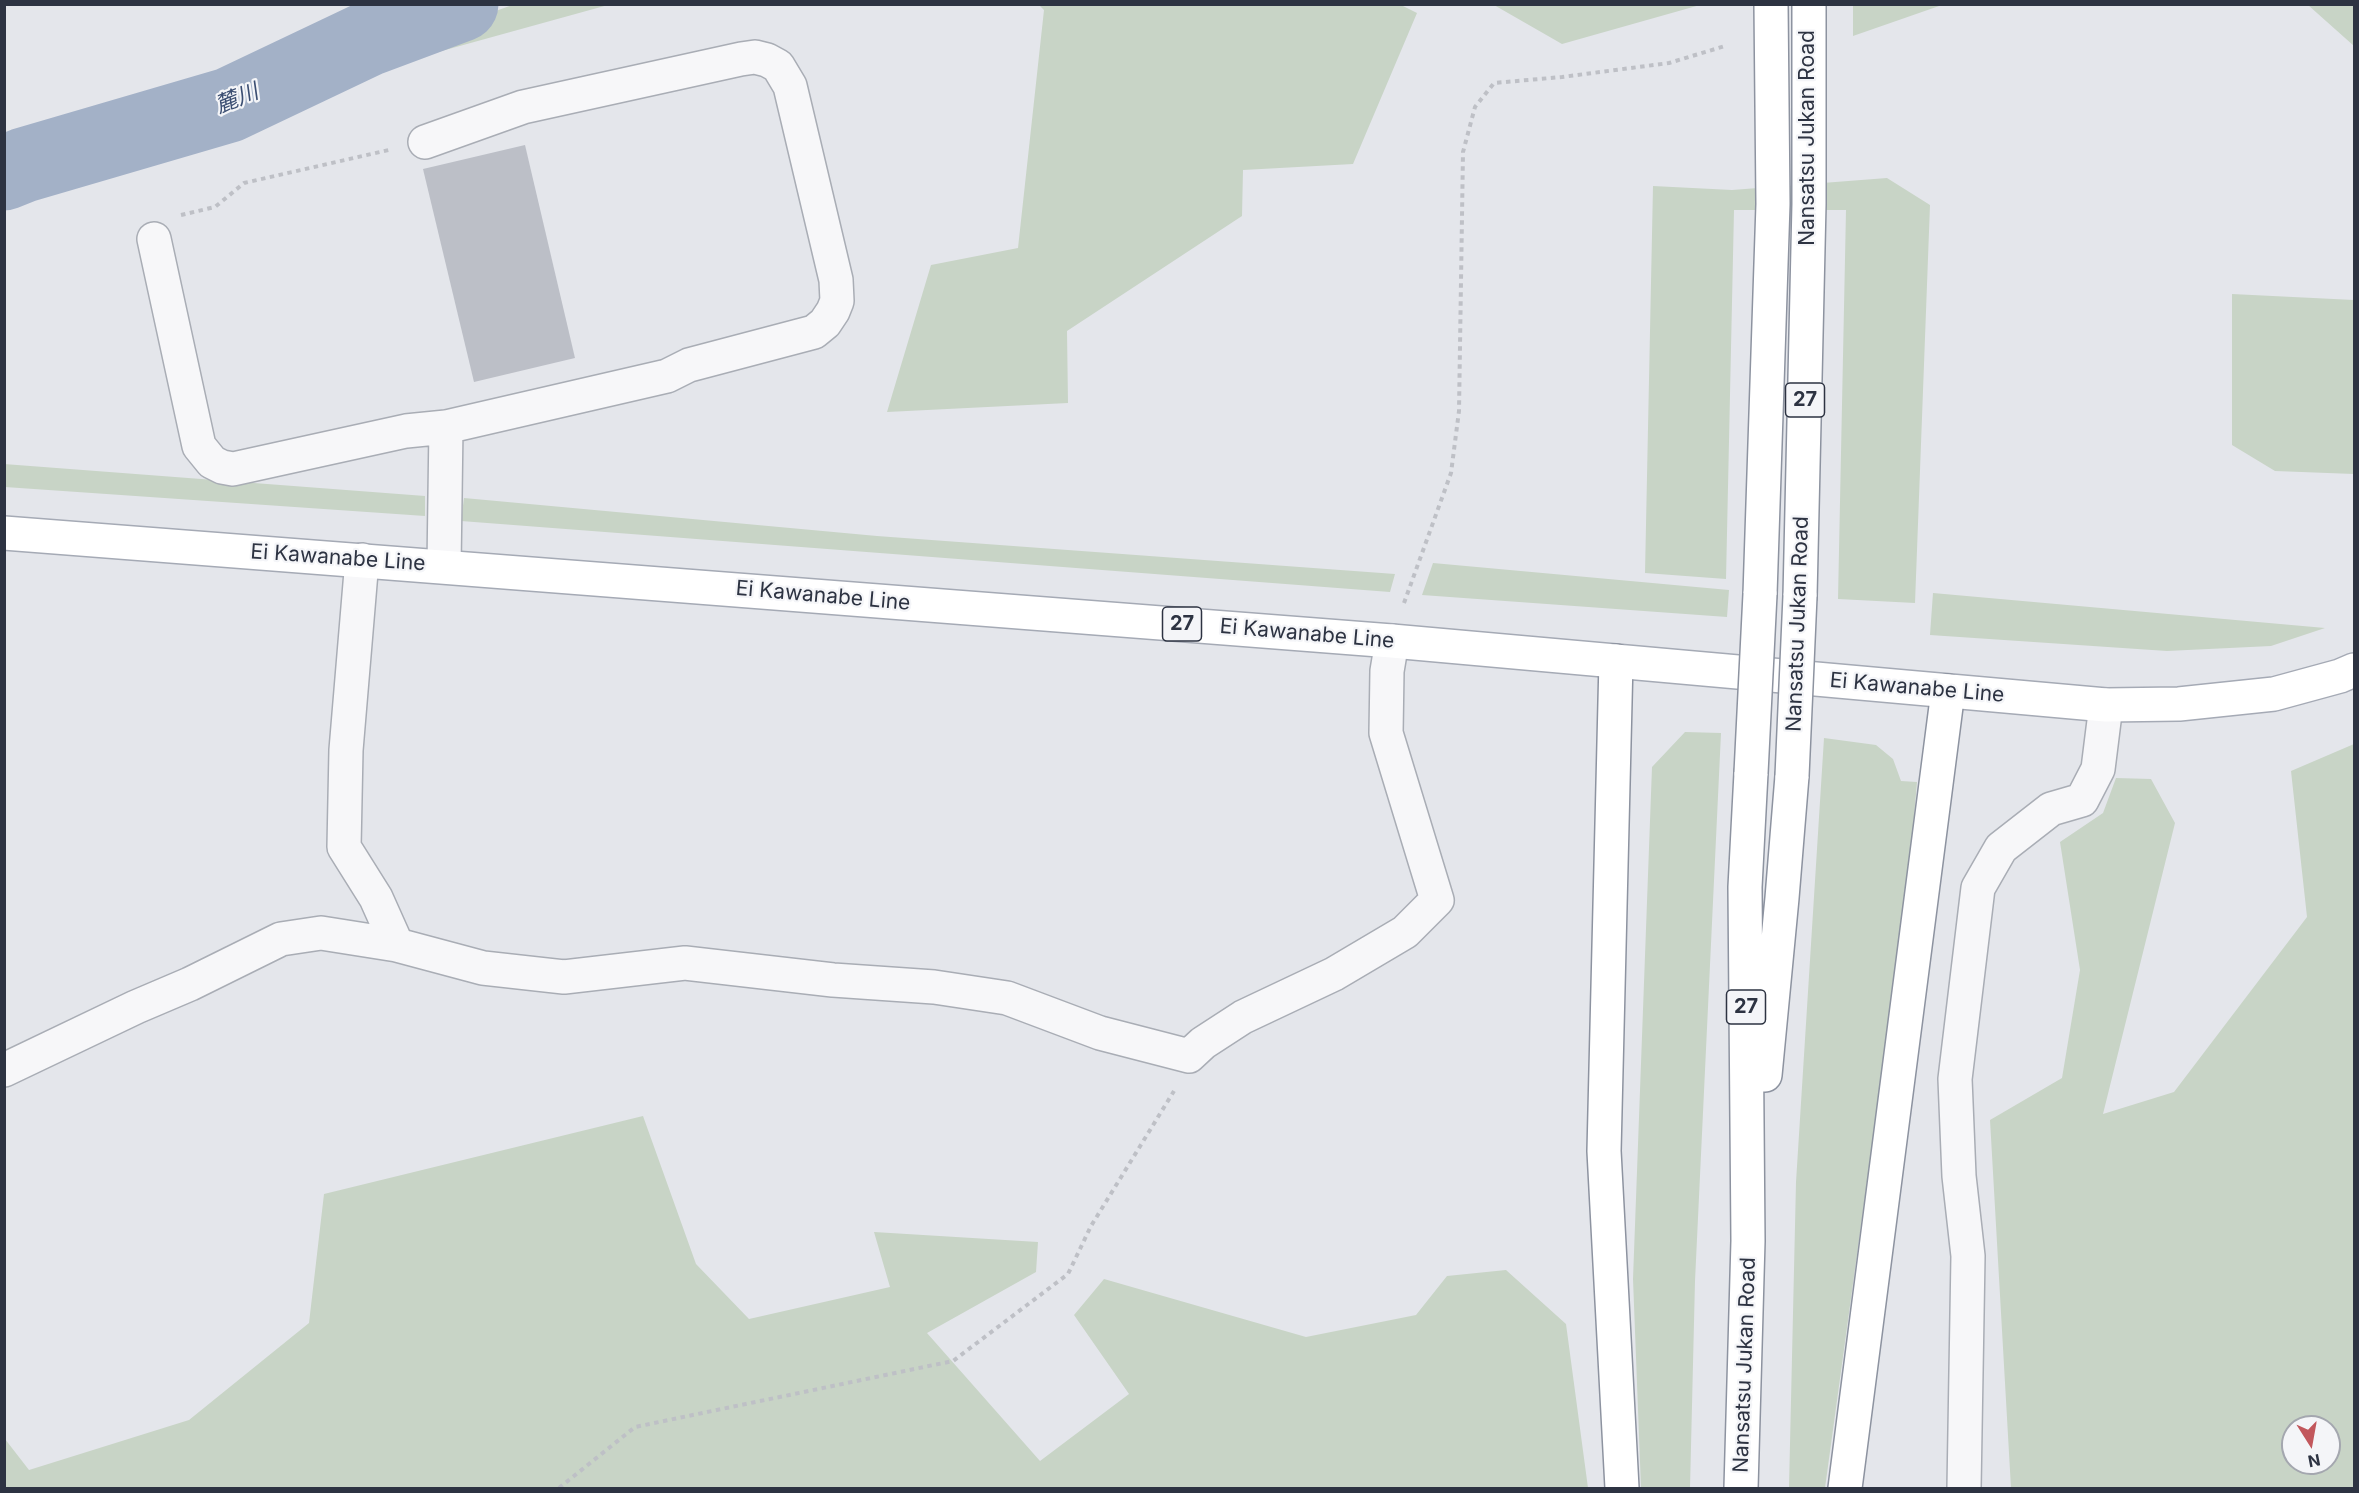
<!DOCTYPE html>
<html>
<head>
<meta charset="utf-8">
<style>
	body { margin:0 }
	#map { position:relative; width:2359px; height:1493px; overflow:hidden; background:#e4e6eb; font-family:Inter,sans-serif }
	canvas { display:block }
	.frame { position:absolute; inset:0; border:6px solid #2d3342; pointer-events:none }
	.north { position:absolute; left:2281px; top:1415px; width:60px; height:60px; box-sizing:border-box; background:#f4f5f8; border:2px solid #a4a7af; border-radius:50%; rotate:169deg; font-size:16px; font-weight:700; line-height:24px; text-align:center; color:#2d3342 }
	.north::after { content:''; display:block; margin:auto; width:21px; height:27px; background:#c2575c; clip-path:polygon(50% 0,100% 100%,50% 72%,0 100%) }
</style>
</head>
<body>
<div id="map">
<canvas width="2359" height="1493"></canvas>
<div class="frame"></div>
<div class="north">N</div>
</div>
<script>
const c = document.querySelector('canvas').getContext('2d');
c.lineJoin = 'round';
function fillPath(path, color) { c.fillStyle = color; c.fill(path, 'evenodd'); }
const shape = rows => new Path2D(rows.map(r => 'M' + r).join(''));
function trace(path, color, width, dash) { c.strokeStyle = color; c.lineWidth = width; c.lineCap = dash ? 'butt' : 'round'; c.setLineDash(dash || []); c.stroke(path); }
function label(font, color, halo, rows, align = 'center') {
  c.font = font + ' Inter,"Noto Sans JP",sans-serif'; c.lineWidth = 4.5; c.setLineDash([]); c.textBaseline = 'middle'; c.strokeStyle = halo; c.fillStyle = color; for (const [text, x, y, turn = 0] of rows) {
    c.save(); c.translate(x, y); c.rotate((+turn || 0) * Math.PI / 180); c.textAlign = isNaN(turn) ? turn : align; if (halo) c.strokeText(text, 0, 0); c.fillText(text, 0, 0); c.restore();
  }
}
fillPath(shape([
	[515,4,608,4,608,5,438,52,438,32],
	[1399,4,1417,13,1353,164,1243,170,1242,216,1067,331,1068,403,887,412,931,265,1018,248,1044,10,1039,5],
	[1494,5,1700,5,1562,44],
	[1853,5,1853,4,1942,5,1853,36],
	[2308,5,2354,5,2354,46],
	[1887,178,1930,205,1915,603,1838,599,1846,210,1734,210,1726,579,1645,573,1653,186,1732,190],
	[2232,294,2354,300,2354,474,2275,471,2232,445],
	[4,464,425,496,425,516,5,487],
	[464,498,877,536,1395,574,1390,592,461,521],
	[1433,563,1729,590,1727,617,1422,595],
	[1933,593,2325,628,2271,646,2167,651,1930,635],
	[1685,732,1721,733,1695,1281,1690,1488,1641,1488,1633,1279,1652,767],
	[1824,738,1876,745,1893,759,1901,781,1917,782,1909,875,1825,1488,1789,1488,1796,1182],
	[2354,744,2354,1488,2011,1488,1990,1120,2062,1078,2080,970,2060,842,2103,813,2116,778,2151,779,2175,823,2103,1114,2174,1092,2307,917,2291,771],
	[2293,1427,2329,1427,2329,1463,2293,1463],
	[643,1116,696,1264,749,1319,890,1287,874,1232,1038,1242,1036,1272,927,1333,1040,1461,1129,1394,1074,1315,1104,1279,1306,1337,1416,1315,1447,1276,1506,1270,1566,1324,1588,1488,5,1488,5,1439,29,1470,189,1420,309,1323,324,1194]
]), '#c8d4c6');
trace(shape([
	[4,173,24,165,229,105,370,38,461,4]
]), '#a3b1c7', 75);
fillPath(shape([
	[525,145,575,358,474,382,423,169]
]), '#bcbfc7');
const minor = shape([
	[154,239,199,446,212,462,222,467,233,469,406,431,446,427,667,376,689,365,814,332,825,323,833,311,837,301,836,280,790,86,778,66,767,60,755,57,741,59,523,107,425,142],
	[362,560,346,750,344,847,376,898,397,945],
	[444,566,446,427],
	[4,1070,136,1007,190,984,281,939,321,933,397,945,483,968,564,977,685,963,833,980,934,987,1007,998,1100,1033,1189,1056,1203,1043,1243,1017,1334,974,1405,932,1437,900,1386,733,1387,671,1392,641],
	[1964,1488,1968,1256,1959,1176,1955,1079,1978,888,2001,848,2051,809,2082,800,2098,769,2106,705]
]);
const major = shape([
	[4,533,1392,641,2106,705,2179,704,2274,694,2340,676,2354,670]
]);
const highway = shape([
	[1760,594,1773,204,1771,4],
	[1800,596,1809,204,1809,4],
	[1616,661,1604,1151,1622,1488],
	[1765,1075,1782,898,1792,776],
	[1741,1488,1748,1241,1745,887,1751,773],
	[1845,1488,1948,691]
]);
trace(minor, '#a9adb5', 36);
trace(major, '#a5aab5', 36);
trace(highway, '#8d93a0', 36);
trace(shape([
	[181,215,215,207,244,183,389,150],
	[1404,603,1451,473,1459,411,1463,152,1475,107,1494,83,1562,77,1669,63,1725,46],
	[559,1488,635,1427,953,1361,1068,1274,1091,1226,1174,1091]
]), '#bec0c6', 4, [4.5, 4.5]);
trace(minor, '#f7f7f9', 33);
trace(major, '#fff', 33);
trace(highway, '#fff', 33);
const highwayBridge = shape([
	[1751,773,1760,594],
	[1792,776,1800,596]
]);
trace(highwayBridge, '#8d93a0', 36, []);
trace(highwayBridge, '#fff', 33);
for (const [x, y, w] of [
	[1805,400,39],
	[1182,624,39],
	[1746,1007,39]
]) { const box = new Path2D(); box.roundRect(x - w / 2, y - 17, w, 34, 4.5); c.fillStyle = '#f4f5f8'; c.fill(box); trace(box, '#2d3342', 1.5); }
label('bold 20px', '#2d3342', null, [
	["27",1805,400],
	["27",1182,624],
	["27",1746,1007]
]);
label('21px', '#2d3342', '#f4f5f8', [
	["Nansatsu Jukan Road",1808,138,-90],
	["Ei Kawanabe Line",338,558,4],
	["Ei Kawanabe Line",823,596,5],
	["Nansatsu Jukan Road",1798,624,-88],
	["Ei Kawanabe Line",1307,634,5],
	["Ei Kawanabe Line",1917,688,5],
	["Nansatsu Jukan Road",1745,1365,-88]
]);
label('italic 22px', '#3b4e72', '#f4f5f8', [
	["麓川",237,99,-22]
]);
</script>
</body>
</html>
